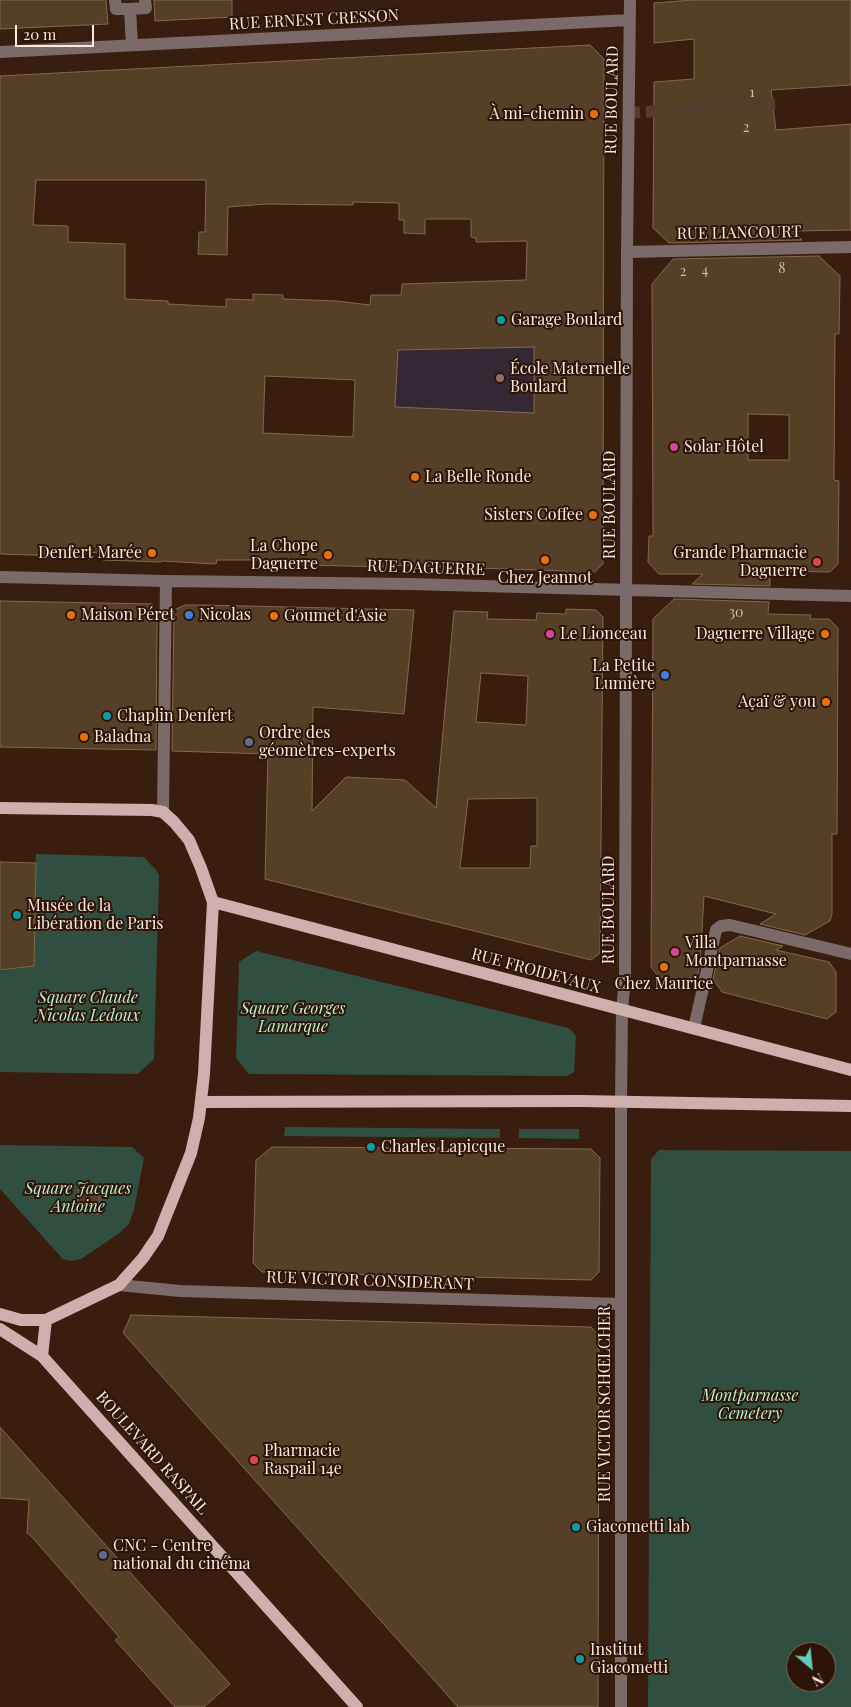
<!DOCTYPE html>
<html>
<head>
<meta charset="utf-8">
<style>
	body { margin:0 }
	#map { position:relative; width:851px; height:1707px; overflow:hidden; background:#391e10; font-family:"Playfair Display",serif }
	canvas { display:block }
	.north { position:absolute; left:786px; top:1642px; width:50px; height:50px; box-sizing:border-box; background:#2e1406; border:1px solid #80695d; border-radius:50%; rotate:152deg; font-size:14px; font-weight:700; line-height:20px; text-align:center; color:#fce9e0 }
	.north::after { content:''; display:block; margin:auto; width:18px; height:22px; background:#5eceb8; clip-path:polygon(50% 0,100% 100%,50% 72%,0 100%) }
	.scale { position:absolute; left:15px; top:25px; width:79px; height:22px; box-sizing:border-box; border:2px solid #fce9e0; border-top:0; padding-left:6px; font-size:15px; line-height:18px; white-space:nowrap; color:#fce9e0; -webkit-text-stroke:4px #2e1406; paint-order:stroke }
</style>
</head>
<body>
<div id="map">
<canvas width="851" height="1707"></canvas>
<div class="north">N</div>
<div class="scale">20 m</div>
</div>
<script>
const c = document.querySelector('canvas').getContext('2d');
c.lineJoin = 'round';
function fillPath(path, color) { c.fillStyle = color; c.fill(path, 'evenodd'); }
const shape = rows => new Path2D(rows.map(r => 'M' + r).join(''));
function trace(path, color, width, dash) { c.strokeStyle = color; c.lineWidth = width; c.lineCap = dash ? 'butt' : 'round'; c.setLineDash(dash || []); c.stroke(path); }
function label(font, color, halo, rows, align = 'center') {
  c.font = font + ' "Playfair Display",serif'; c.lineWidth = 4; c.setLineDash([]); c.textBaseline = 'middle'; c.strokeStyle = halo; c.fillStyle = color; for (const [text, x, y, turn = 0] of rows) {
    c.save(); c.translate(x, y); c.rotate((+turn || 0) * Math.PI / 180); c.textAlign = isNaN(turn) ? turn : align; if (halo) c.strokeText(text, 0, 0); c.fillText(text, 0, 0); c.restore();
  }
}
fillPath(shape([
	[534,347,603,456,392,449,398,350]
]), '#352835');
fillPath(shape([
	[36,854,144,857,156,870,159,875,154,1059,138,1074,0,1072,0,971,34,966],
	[256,951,568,1028,571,1030,576,1036,574,1072,567,1076,249,1074,236,1058,239,962],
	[285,1127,500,1129,500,1138,284,1136],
	[519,1129,579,1129,579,1139,519,1138],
	[0,1145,132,1147,144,1158,134,1209,129,1224,118,1234,81,1259,71,1261,63,1259,0,1189],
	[659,1150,851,1151,851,1707,648,1707,651,1159],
	[796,1652,826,1652,826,1682,796,1682]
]), '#304f40');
const building = shape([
	[0,0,106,0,108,24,0,29,0,0],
	[154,0,232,0,232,17,155,21,154,0],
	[692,0,851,0,851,85,771,90,776,130,851,124,851,230,793,231,802,240,669,243,653,228,654,82,694,79,694,39,654,43,654,3,692,0],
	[590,45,604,59,603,547,603,564,585,581,567,580,567,571,386,565,386,567,263,564,264,560,217,560,216,564,162,561,161,562,103,560,104,553,63,551,62,556,0,554,0,76,590,45],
	[36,180,206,180,205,232,199,232,198,254,227,255,228,207,266,204,353,205,353,202,399,203,399,220,404,220,404,233,425,234,425,219,471,219,471,237,476,238,476,242,527,241,526,280,402,284,401,295,371,295,370,305,336,301,283,299,283,295,253,294,253,300,226,299,226,307,168,304,168,301,125,299,125,244,68,242,68,226,33,225,36,180],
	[534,347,534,413,395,407,398,350,534,347],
	[265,376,355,380,353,437,263,433,265,376],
	[819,256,840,276,839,334,835,334,834,480,839,481,838,564,830,572,770,571,770,586,692,584,703,574,659,574,648,562,649,536,653,536,652,284,673,259,819,256],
	[748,414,789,415,789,460,748,460,748,414],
	[674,599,769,602,768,614,811,615,810,619,829,619,838,628,837,834,832,834,832,914,830,921,805,935,760,924,776,914,704,896,700,963,698,974,683,983,658,976,651,967,653,619,674,599],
	[0,601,153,604,153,621,157,619,156,750,0,747,0,601],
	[204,605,414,610,404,714,313,707,312,811,346,777,405,780,436,808,454,611,488,612,487,619,536,620,537,613,566,614,566,609,596,610,603,617,600,953,591,960,265,879,268,754,172,751,174,610,185,605,204,605],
	[481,673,528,676,526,725,476,722,481,673],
	[537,798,537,846,531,846,530,868,460,868,468,799,537,798],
	[0,862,36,863,34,966,0,970,0,862],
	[740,936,783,946,776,950,829,962,836,972,836,1012,827,1019,722,992,713,979,720,948,740,936],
	[272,1147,591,1149,600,1158,599,1272,591,1280,262,1272,253,1263,256,1160,272,1147],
	[78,1190,99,1191,99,1214,77,1213,78,1190],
	[131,1315,591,1327,599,1336,598,1707,458,1707,123,1333,131,1315],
	[0,1427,230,1684,204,1707,175,1707,115,1640,119,1637,32,1537,27,1533,29,1500,0,1498,0,1427]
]);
fillPath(building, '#553f26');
trace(building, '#81694f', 1);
trace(shape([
	[628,113,775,104]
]), '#563c2f', 12, [12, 6]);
trace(shape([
	[115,0,116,9,130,9],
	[132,45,130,9,146,8,145,0],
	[0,52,630,20],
	[627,252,851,247],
	[0,577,166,581,410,584,851,596],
	[163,812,166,581],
	[694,1028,716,930,721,926,730,925,851,954],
	[119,1285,180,1291,621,1304],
	[621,1707,621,1102,622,1010,625,979,627,252,630,0]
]), '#7a6a6a', 12);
trace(shape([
	[0,808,152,810,163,812,174,822,189,840,201,868,213,902,204,1074,199,1118,191,1153,158,1236,143,1258,119,1285,46,1320,21,1320,0,1314],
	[213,902,851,1070],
	[201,1102,582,1101,851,1106],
	[0,1329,42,1356,50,1365,357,1707],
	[42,1356,46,1320]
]), '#cfafae', 12);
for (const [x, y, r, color] of [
	[594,114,5,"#e8710a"],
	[501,320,5,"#0f9aa8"],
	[500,378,5,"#8d6e63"],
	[674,447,5,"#d1479c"],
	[415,477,5,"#e8710a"],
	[593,515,5,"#e8710a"],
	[152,553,5,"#e8710a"],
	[328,555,5,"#e8710a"],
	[545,560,5,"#e8710a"],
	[817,562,5,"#e0444e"],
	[71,615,5,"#e8710a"],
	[189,615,5,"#3f7fe0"],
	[274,616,5,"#e8710a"],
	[550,634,5,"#d1479c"],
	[825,634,5,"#e8710a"],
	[665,675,5,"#3f7fe0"],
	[826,702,5,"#e8710a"],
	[107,716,5,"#0f9aa8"],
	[84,737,5,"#e8710a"],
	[249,742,5,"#5c6f8a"],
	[17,915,5,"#0f9aa8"],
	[675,952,5,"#d1479c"],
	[664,967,5,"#e8710a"],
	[371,1147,5,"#0f9aa8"],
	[254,1460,5,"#e0444e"],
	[576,1527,5,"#0f9aa8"],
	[103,1555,5,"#5c6f8a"],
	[580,1659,5,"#0f9aa8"]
]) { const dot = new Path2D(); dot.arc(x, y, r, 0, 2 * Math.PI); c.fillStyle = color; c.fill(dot); trace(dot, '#2e1406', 2); }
label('14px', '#d2beb2', null, [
	["1",752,93],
	["2",746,128],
	["8",782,269],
	["4",705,271],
	["2",683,272],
	["30",736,613]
]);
label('16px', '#fce9e0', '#2e1406', [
	["RUE ERNEST CRESSON",314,20,-3],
	["RUE BOULARD",612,100,-89],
	["RUE LIANCOURT",739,233,-1],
	["RUE BOULARD",610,505,-90],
	["RUE DAGUERRE",426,568,2],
	["RUE BOULARD",609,910,-90],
	["RUE FROIDEVAUX",536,971,15],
	["RUE VICTOR CONSIDERANT",370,1281,2],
	["RUE VICTOR SCHŒLCHER",605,1404,-90],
	["BOULEVARD RASPAIL",152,1453,48]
]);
label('16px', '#fce9e0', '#2e1406', [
	["À mi-chemin",584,114,"right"],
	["Garage Boulard",511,320],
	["École Maternelle",510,369],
	["Boulard",510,387],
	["Solar Hôtel",684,447],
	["La Belle Ronde",425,477],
	["Sisters Coffee",583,515,"right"],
	["La Chope",318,546,"right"],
	["Daguerre",318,564,"right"],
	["Denfert Marée",142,553,"right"],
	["Grande Pharmacie",807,553,"right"],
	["Daguerre",807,571,"right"],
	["Chez Jeannot",545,578,"center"],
	["Maison Péret",81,615],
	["Nicolas",199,615],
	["Goumet d'Asie",284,616],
	["Le Lionceau",560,634],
	["Daguerre Village",815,634,"right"],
	["La Petite",655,666,"right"],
	["Lumière",655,684,"right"],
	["Açaï & you",816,702,"right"],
	["Chaplin Denfert",117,716],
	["Ordre des",259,733],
	["géomètres-experts",259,751],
	["Baladna",94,737],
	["Musée de la",27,906],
	["Libération de Paris",27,924],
	["Villa",685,943],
	["Montparnasse",685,961],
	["Chez Maurice",664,984,"center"],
	["Charles Lapicque",381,1147],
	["Pharmacie",264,1451],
	["Raspail 14e",264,1469],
	["Giacometti lab",586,1527],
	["CNC - Centre",113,1546],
	["national du cinéma",113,1564],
	["Institut",590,1650],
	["Giacometti",590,1668]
], 'left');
label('italic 16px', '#b6f3d3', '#2e1406', [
	["Square Claude",88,998],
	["Nicolas Ledoux",88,1016],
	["Square Georges",293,1009],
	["Lamarque",293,1027],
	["Square Jacques",78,1189],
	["Antoine",78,1207],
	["Montparnasse",750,1396],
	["Cemetery",750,1414]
]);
</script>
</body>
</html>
